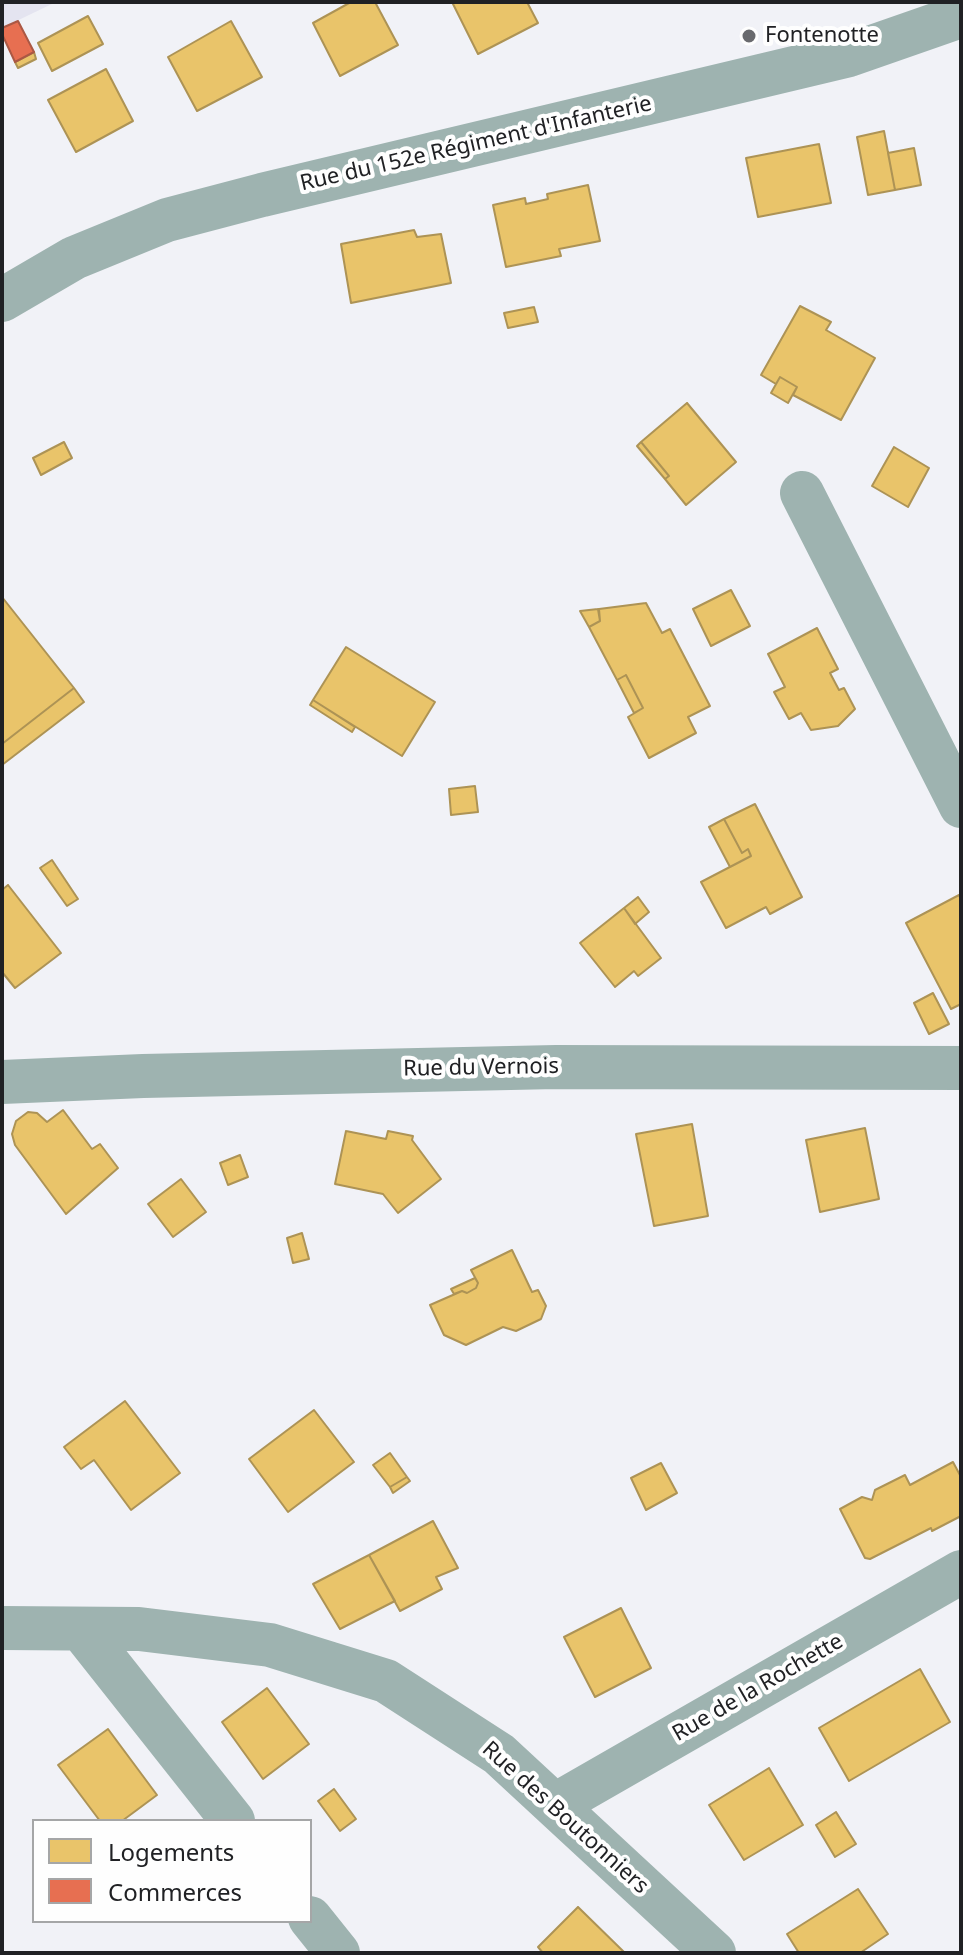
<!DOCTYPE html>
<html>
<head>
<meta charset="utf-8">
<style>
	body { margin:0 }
	#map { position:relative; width:963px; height:1955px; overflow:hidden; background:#f1f2f7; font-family:"Noto Sans",sans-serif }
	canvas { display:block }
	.frame { position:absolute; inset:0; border:4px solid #202124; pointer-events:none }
	.legend { position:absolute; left:32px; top:1819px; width:280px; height:104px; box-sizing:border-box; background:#fefefe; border:2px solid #a5a6a7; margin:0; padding:10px 14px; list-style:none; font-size:24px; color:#202124 }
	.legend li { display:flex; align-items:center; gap:16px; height:40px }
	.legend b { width:40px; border:2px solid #a5a6a7 }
</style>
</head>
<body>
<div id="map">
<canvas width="963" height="1955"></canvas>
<div class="frame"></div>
<ul class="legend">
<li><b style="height:22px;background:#e9c46a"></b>Logements</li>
<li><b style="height:22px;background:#e76f51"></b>Commerces</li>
</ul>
</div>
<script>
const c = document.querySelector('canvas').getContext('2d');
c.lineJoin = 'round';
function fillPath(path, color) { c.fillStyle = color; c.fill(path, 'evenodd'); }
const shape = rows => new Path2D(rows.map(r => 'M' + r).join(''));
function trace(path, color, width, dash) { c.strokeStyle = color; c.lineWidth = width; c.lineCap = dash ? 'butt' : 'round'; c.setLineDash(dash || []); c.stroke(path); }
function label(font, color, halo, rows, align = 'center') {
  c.font = font + ' "Noto Sans",sans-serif'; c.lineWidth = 8; c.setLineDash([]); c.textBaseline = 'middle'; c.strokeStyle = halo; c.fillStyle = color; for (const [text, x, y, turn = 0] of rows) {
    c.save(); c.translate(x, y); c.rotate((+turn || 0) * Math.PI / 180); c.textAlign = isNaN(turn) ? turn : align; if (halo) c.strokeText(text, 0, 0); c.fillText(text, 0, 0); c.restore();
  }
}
fillPath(shape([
	[2,2,56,2,2,28]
]), '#e4e4f0');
const homes = shape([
	[351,2,375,2,398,45,340,76,313,23,351,2],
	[452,2,527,2,538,23,478,54,452,2],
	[88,16,103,44,52,71,38,43,88,16],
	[231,21,262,77,197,111,168,57,231,21],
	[34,52,36,59,18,68,15,62,34,52],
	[106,69,133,121,76,152,48,100,106,69],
	[884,131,895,190,868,195,857,137,884,131],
	[819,144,831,203,758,217,746,158,819,144],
	[914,148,921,185,895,190,888,153,914,148],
	[588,185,600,241,559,249,561,256,506,267,493,205,525,198,526,204,548,199,547,194,588,185],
	[414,230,417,237,441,234,451,283,351,303,341,244,414,230],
	[800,306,831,322,826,330,875,358,841,420,793,395,797,387,780,377,776,384,761,375,800,306],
	[534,307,538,322,508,328,504,313,534,307],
	[780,377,797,387,788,403,771,393,780,377],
	[687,403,736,462,686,505,665,479,669,476,641,442,687,403],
	[64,442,72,458,41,475,33,458,64,442],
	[641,442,669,476,665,479,637,446,641,442],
	[894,447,929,468,908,507,872,486,894,447],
	[731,590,750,626,711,646,693,609,731,590],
	[2,597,74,688,2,744,2,597],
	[646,603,662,633,670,629,710,706,688,717,696,733,649,758,628,717,643,708,626,675,617,680,589,627,600,621,599,609,646,603],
	[598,609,600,621,589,627,580,611,598,609],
	[817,628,838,669,830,673,839,690,844,688,855,709,838,726,811,730,801,713,789,719,774,692,785,687,768,654,817,628],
	[346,647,435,702,402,756,313,700,346,647],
	[626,675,643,708,634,713,617,680,626,675],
	[74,688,84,702,2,765,2,744,74,688],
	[313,700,355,727,352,732,310,705,313,700],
	[475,786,478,812,451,815,449,789,475,786],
	[755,804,802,897,770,914,766,907,726,928,701,882,751,856,748,849,742,853,724,819,755,804],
	[724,819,742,853,748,849,751,856,730,867,709,827,724,819],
	[52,860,78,899,67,906,40,868,52,860],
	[8,885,61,953,15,988,2,972,2,890,8,885],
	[959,895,961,900,961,1004,951,1009,906,923,959,895],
	[638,897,649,912,635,924,624,908,638,897],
	[624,908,661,958,638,976,634,971,615,987,580,943,624,908],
	[933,993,949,1024,929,1034,914,1003,933,993],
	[63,1110,92,1149,100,1144,118,1168,66,1214,15,1145,12,1134,16,1121,28,1112,37,1113,47,1122,63,1110],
	[692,1124,708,1216,654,1226,636,1134,692,1124],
	[865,1128,879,1199,820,1212,806,1140,865,1128],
	[346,1131,386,1139,388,1131,413,1136,412,1140,441,1179,398,1213,383,1194,335,1184,346,1131],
	[240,1155,248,1177,228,1185,220,1163,240,1155],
	[181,1179,206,1212,173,1237,148,1204,181,1179],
	[302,1233,309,1259,293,1263,287,1238,302,1233],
	[512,1250,532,1292,538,1290,546,1306,541,1319,516,1331,503,1327,466,1345,444,1335,430,1305,462,1291,467,1293,476,1288,478,1283,471,1270,512,1250],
	[475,1278,478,1283,476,1288,467,1293,462,1291,454,1294,451,1289,475,1278],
	[125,1401,180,1473,131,1510,94,1460,81,1469,64,1447,125,1401],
	[314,1410,354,1462,288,1512,249,1459,314,1410],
	[390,1453,407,1477,390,1487,373,1465,390,1453],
	[953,1462,961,1477,961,1516,932,1531,931,1528,870,1559,865,1558,840,1509,862,1497,872,1500,875,1490,905,1475,910,1485,953,1462],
	[661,1463,677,1493,646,1510,631,1478,661,1463],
	[407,1477,410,1481,393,1493,390,1487,407,1477],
	[433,1521,458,1568,436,1577,442,1589,400,1611,369,1555,433,1521],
	[369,1555,395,1601,340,1629,313,1584,369,1555],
	[621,1608,651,1668,595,1697,564,1637,621,1608],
	[920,1669,950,1722,849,1781,819,1728,920,1669],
	[267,1688,309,1744,263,1779,222,1722,267,1688],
	[108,1729,157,1795,122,1821,100,1821,58,1765,108,1729],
	[769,1768,803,1825,744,1860,709,1805,769,1768],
	[334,1789,356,1819,340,1831,318,1801,334,1789],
	[836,1812,856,1844,835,1857,816,1825,836,1812],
	[858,1889,888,1934,860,1953,799,1953,787,1934,858,1889],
	[578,1907,625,1953,543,1953,538,1947,578,1907]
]);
fillPath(homes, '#e9c46a');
trace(homes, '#ad9355', 2);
const shops = shape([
	[18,21,34,52,15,62,2,34,2,28,18,21]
]);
fillPath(shops, '#e76f51');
trace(shops, '#ab5844', 2);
trace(shape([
	[2,300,74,258,167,220,262,195,849,55,961,16],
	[802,493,961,806],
	[2,1082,143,1076,556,1067,961,1068],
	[2,1628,139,1629,270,1645,386,1681,499,1754,714,1953],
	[81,1629,233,1821],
	[555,1805,961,1572],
	[310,1918,338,1953]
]), '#9eb3b0', 44);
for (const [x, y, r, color] of [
	[749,36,8,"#696a6e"]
]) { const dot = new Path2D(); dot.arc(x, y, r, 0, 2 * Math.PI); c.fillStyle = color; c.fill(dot); trace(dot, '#fefefe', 3); }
label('22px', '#202124', '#fefefe', [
	["Fontenotte",765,36]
], 'left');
label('22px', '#202124', '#fefefe', [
	["Rue du 152e Régiment d'Infanterie",476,144,-13],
	["Rue du Vernois",481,1068,-1],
	["Rue de la Rochette",758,1688,-30],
	["Rue des Boutonniers",565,1818,42]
]);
</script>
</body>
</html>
